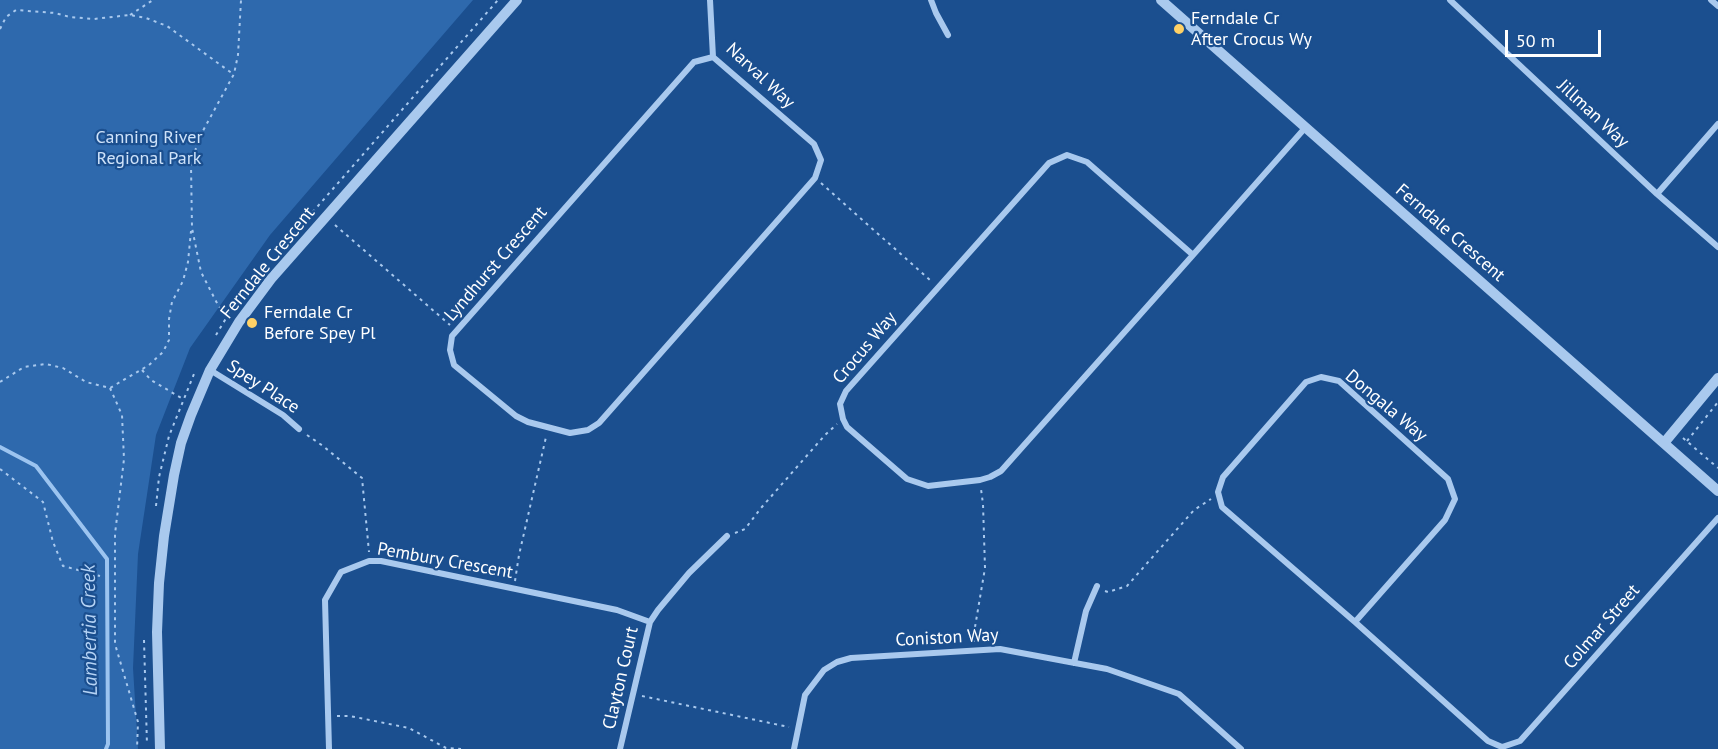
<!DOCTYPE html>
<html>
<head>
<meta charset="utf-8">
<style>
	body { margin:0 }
	#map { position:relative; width:1718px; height:749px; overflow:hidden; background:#1b4f8f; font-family:"PT Sans",sans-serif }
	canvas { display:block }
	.scale { position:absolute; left:1505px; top:30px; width:96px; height:27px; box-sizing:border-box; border:3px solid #fff; border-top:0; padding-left:8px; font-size:18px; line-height:21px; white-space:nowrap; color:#fff; -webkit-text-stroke:4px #1b4f8f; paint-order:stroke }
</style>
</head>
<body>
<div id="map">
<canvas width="1718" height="749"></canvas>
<div class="scale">50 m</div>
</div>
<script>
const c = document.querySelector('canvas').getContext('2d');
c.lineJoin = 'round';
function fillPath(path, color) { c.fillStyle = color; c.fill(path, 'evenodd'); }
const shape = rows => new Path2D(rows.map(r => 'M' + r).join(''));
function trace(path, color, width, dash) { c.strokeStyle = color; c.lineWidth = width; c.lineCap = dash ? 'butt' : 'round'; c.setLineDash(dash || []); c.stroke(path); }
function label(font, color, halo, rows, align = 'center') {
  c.font = font + ' "PT Sans",sans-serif'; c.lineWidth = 4.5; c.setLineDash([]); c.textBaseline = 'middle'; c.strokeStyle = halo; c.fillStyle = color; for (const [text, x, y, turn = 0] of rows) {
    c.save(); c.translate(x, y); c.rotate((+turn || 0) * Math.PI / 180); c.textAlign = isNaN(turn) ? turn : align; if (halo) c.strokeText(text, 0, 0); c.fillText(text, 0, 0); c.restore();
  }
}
fillPath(shape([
	[0,0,473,0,270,235,190,348,156,435,138,554,133,668,138,749,0,749]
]), '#2e69ad');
trace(shape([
	[0,447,36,466,107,559,108,744,106,749]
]), '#9cc4f0', 4);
trace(shape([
	[130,15,153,0],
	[0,29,6,17,16,10,55,13,70,17,94,19,130,15,146,18,167,26,233,74],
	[821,183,931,281],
	[335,225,450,325],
	[283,246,498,0],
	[227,314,219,307,201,272,192,228,191,165,199,138,234,74,238,55,241,0],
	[216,335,228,315,250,285],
	[142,370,151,380,183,399],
	[0,382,24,367,46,364,63,368,86,382,110,388,149,365,163,352,169,340,169,319,172,302,183,281,188,262,191,231],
	[110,388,122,415,124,459,115,534,115,644,138,722,137,749],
	[307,435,323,446,362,478,369,552],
	[1683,438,1718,468],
	[1687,441,1718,402],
	[0,469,43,502,53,542,63,566,100,576],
	[156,506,159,477,169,436,194,374],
	[735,533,745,529,761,508,825,435,837,424],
	[515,581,519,555,546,437],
	[1105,591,1108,592,1127,586,1194,510,1211,499],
	[144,640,147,745],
	[974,642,974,633,985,568,983,504,981,489],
	[642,696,789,727],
	[337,716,350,716,409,728,446,748,461,749]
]), '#a9c9ee', 2, [3, 4.5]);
trace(shape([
	[710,0,713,57,814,144,821,160,815,178,599,423,588,430,570,433,528,422,516,416,454,365,450,350,452,336,694,62,713,57],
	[931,0,936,13,948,35],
	[1450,0,1657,194,1718,247],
	[1711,0,1718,6],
	[1657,194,1718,124],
	[1193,255,1087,162,1067,155,1049,163,846,391,840,404,843,419,847,427,907,479,928,486,980,480,990,477,1001,471,1193,255,1305,128],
	[210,370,283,415,299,429],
	[1355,622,1445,520,1455,499,1448,479,1339,381,1321,377,1306,382,1223,477,1218,492,1222,507,1355,622,1488,741,1502,747,1520,741,1718,518],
	[1074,663,1086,611,1097,586],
	[329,749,325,600,341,572,369,561,381,561,617,610,650,622],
	[620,749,650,622,658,610,689,573,727,536],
	[794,749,805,695,824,670,837,662,851,658,1000,649,1107,669,1179,694,1241,749]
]), '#a9c9ee', 6);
trace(shape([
	[1161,0,1718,491],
	[1664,443,1718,378],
	[160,749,157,632,159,583,164,536,174,475,181,443,191,415,210,370,239,322,271,279,517,0]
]), '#a9c9ee', 10);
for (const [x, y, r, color] of [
	[1179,29,6,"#ffd166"],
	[252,323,6,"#ffd166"]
]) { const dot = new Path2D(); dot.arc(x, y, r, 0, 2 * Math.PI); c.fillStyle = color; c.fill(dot); trace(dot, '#1b4f8f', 2); }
label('18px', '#fff', '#1b4f8f', [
	["Ferndale Cr",1191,19],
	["After Crocus Wy",1191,40],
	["Ferndale Cr",264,313],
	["Before Spey Pl",264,334]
], 'left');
label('18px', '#fff', '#1b4f8f', [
	["Narval Way",760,76,43],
	["Jillman Way",1593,114,43],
	["Ferndale Crescent",1450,233,41],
	["Ferndale Crescent",268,263,-51],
	["Lyndhurst Crescent",496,264,-49],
	["Crocus Way",865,348,-50],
	["Spey Place",263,387,33],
	["Dongala Way",1386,406,40],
	["Pembury Crescent",445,561,10],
	["Colmar Street",1602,627,-49],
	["Coniston Way",947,638,-3],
	["Clayton Court",621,678,-77]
]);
label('18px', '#cfe3fa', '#1b4f8f', [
	["Canning River",149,138],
	["Regional Park",149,159]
]);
label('italic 20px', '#b5d3f5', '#1b4f8f', [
	["Lambertia Creek",90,630,-91]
]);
</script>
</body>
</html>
